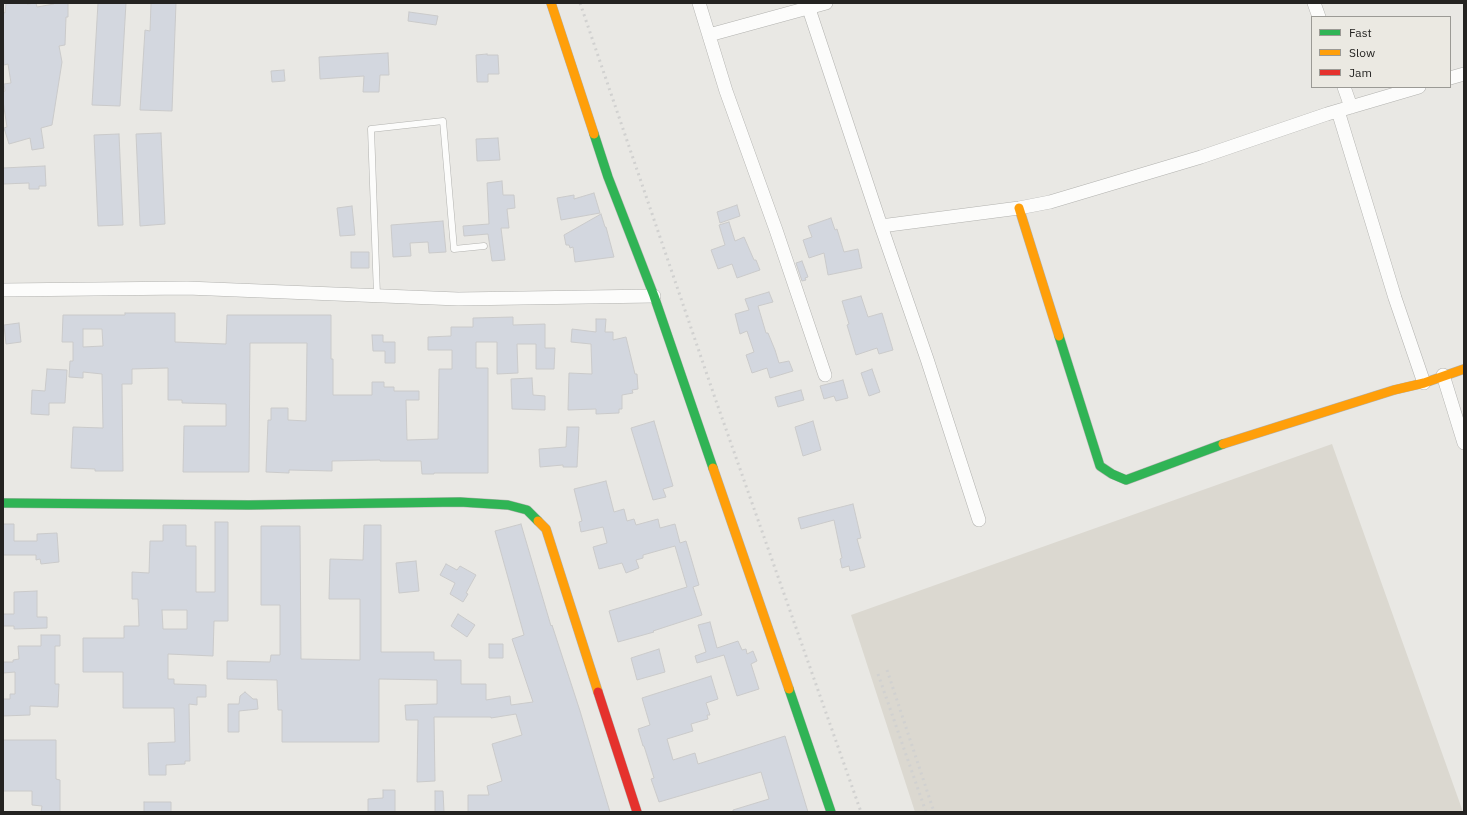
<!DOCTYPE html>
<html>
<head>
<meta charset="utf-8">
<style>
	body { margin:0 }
	#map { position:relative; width:1467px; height:815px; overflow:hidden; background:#e9e8e4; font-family:"IBM Plex Sans",sans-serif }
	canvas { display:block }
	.frame { position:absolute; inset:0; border:4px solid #242321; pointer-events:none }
	.legend { position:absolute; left:1311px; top:16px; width:140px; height:72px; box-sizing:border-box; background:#ebe9e2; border:1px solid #9b9a95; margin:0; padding:5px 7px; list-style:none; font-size:12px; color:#242321 }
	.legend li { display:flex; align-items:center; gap:8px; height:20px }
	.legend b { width:20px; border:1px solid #9b9a95 }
</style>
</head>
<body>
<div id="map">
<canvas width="1467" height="815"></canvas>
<div class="frame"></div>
<ul class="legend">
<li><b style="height:5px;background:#30b455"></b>Fast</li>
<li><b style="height:5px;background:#ff9f0a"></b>Slow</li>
<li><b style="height:5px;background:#e5322d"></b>Jam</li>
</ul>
</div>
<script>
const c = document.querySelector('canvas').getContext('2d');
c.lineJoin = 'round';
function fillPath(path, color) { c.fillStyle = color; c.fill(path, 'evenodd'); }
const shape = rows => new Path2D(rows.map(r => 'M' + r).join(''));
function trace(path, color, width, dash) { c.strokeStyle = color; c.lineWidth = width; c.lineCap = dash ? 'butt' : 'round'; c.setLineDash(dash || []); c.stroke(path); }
fillPath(shape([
	[1332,444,1463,812,915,812,851,615]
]), '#dbd8d0');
const building = shape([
	[6,3,27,3,27,4,36,3,37,7,54,4,54,3,68,3,68,17,66,17,65,45,59,46,62,62,52,125,41,128,44,148,32,150,30,138,9,144,4,128,7,127,3,101,3,92,5,91,4,84,11,83,8,64,4,65,3,12,5,13,6,3],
	[98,3,126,3,120,106,92,105,98,3],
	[151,3,176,3,172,111,140,110,145,30,150,31,151,3],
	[409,12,438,16,436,25,408,21,409,12],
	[388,53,389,75,380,75,379,92,363,92,364,76,320,79,319,57,388,53],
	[487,54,487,55,498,55,499,74,488,74,488,82,477,82,476,55,487,54],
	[284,70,285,81,272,82,271,71,284,70],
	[161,133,165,224,140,226,136,134,161,133],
	[119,134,123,225,98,226,94,135,119,134],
	[498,138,500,160,477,161,476,139,498,138],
	[45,166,46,186,39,186,39,189,29,189,29,183,3,184,3,168,45,166],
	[502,181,503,195,514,195,515,208,507,209,509,228,501,228,505,260,492,261,488,234,464,236,463,226,489,224,487,183,502,181],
	[594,193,600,213,561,220,557,198,574,195,574,199,594,193],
	[737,205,740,216,720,223,717,212,737,205],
	[352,206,355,235,340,236,337,208,352,206],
	[601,214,605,227,606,227,614,257,575,262,573,247,570,248,569,245,566,245,564,235,601,214],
	[831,218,835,230,837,229,844,252,858,249,862,268,828,275,824,253,809,258,803,240,812,237,808,226,831,218],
	[443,221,446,252,429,253,428,242,410,243,411,256,393,257,391,225,443,221],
	[729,222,735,241,744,237,754,260,756,260,760,270,737,278,732,264,718,269,711,250,725,245,719,225,729,222],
	[351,252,369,252,369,268,351,268,351,252],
	[802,261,808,277,805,278,806,280,802,281,796,263,802,261],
	[769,292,773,302,758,306,766,333,768,333,775,350,779,363,789,361,793,371,770,378,767,368,752,373,746,355,754,352,747,331,740,334,735,314,749,310,745,299,769,292],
	[861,296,868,317,882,313,893,350,879,354,877,348,856,355,847,325,849,324,842,301,861,296],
	[125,313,175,313,175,342,226,344,227,315,331,315,331,359,333,359,333,395,372,395,372,382,384,382,384,387,394,387,394,391,419,391,419,400,406,400,407,440,438,439,439,369,452,369,452,350,428,350,428,337,451,336,451,327,473,327,473,318,513,317,513,325,545,324,545,348,555,348,554,369,536,369,536,344,517,344,518,373,497,374,497,342,476,342,476,368,488,368,488,473,434,473,434,474,422,474,421,461,380,461,380,460,332,461,332,471,289,470,289,473,266,472,268,420,271,420,271,408,288,408,288,420,306,421,307,343,250,343,249,472,183,472,184,426,226,426,226,404,182,403,182,400,168,400,168,368,132,369,132,384,122,384,123,471,95,471,95,469,71,468,73,427,103,428,102,374,83,372,83,378,69,377,70,361,73,361,73,342,62,342,63,315,125,315,125,313],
	[83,329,102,329,103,346,83,347,83,329],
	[596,319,606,319,605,332,613,332,613,340,626,337,635,374,637,374,638,389,632,390,633,393,622,395,622,409,619,409,619,413,596,414,596,409,568,410,569,373,592,374,591,344,571,342,572,329,596,332,596,319],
	[19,323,21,342,6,344,4,325,19,323],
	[372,335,383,335,383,342,395,342,395,363,385,363,385,351,373,351,372,335],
	[47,369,67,370,65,403,49,403,49,415,31,414,32,390,45,391,47,369],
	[872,369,880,392,869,396,861,373,872,369],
	[532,378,533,395,545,396,545,410,512,409,511,379,532,378],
	[843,380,848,398,836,401,834,396,824,399,820,386,843,380],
	[801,390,804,400,778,407,775,397,801,390],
	[654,421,673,486,663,489,666,497,653,500,631,428,654,421],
	[813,421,821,450,803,456,795,427,813,421],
	[567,427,579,427,577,467,563,467,563,465,540,467,539,449,566,447,567,427],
	[606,481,614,512,624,509,627,521,634,519,636,525,658,519,660,528,675,524,680,543,686,541,689,551,699,585,693,587,702,615,653,631,654,632,618,642,609,611,687,587,675,546,643,555,643,558,636,560,639,568,626,573,622,563,599,569,593,547,607,543,603,527,581,532,579,522,582,521,574,489,606,481],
	[853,504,861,538,857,539,865,567,850,571,849,566,842,568,840,559,842,558,834,520,801,529,798,518,853,504],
	[215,522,228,522,228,621,214,621,213,656,168,654,168,679,174,679,174,684,206,685,206,697,197,697,197,705,189,704,190,761,185,761,185,764,166,765,166,775,149,775,148,743,175,742,174,708,123,708,123,672,83,672,83,638,124,638,124,626,139,626,138,599,132,599,132,572,149,573,150,541,163,541,163,525,186,525,186,546,196,546,196,592,215,592,215,522],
	[162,610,187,610,187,629,163,629,162,610],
	[3,524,14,524,14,541,37,541,37,534,57,533,59,562,41,564,40,559,36,560,36,555,3,555,3,524],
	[521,524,551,626,552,625,580,711,610,812,468,812,468,795,489,795,487,786,502,781,492,744,522,735,516,714,491,718,491,717,434,717,435,781,417,782,418,720,406,720,405,705,437,704,437,680,379,679,379,742,282,742,282,710,278,710,277,680,227,679,227,661,270,662,271,655,280,655,280,605,261,605,261,526,300,526,301,659,360,660,360,599,329,599,330,559,363,560,364,525,381,525,381,652,434,652,434,660,461,660,461,684,486,684,486,700,510,696,511,705,533,702,512,639,524,635,495,531,521,524],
	[416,561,419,591,399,593,396,563,416,561],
	[446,564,457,570,460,566,476,575,466,593,468,594,463,602,450,594,455,583,440,575,446,564],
	[37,591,37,617,47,617,47,628,14,629,14,626,3,626,3,614,14,614,14,592,37,591],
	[458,614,475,625,467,637,451,626,458,614],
	[710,622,717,648,738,641,742,650,746,649,747,654,753,651,757,661,751,664,759,689,737,696,724,655,697,663,695,656,706,652,698,625,710,622],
	[41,635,60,635,60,646,55,646,55,684,59,684,58,707,30,706,30,715,3,716,3,699,10,699,10,694,15,694,15,672,3,673,3,662,13,662,13,660,19,659,18,646,41,646,41,635],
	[489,644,503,644,503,658,489,658,489,644],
	[659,649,665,672,637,680,631,658,659,649],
	[711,676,718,699,706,703,710,715,707,715,708,719,691,724,693,731,667,739,673,760,695,753,698,764,785,736,808,812,733,812,733,810,769,799,761,772,659,802,651,779,654,778,644,746,643,746,638,729,650,725,642,698,711,676],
	[245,692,253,699,257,699,258,709,239,711,239,732,228,732,228,704,239,704,240,696,245,692],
	[3,740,56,740,56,779,60,780,60,812,41,812,42,806,32,805,32,791,3,791,3,740],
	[383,790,395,790,395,812,368,812,368,799,383,798,383,790],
	[435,791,443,791,444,812,435,812,435,791],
	[144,802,171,802,171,812,144,812,144,802]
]);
fillPath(building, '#d3d7df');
trace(building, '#cacaca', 1);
const lane = shape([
	[377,295,371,129,443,121,454,249,484,246]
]);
const street = shape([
	[699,3,726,91,776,230,825,375],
	[807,3,881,226,927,359,979,520],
	[1314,3,1319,17],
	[709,35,826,3],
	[1450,78,1464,74],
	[1344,87,1351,107],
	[1338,111,1395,298,1424,383],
	[881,226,1019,208,1050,202,1201,157,1327,114,1419,87],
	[3,290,187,288,458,299,654,296],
	[1443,375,1464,443]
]);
const fast = shape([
	[594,134,608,177,654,296,713,468],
	[1059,336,1100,466,1112,474,1126,480,1223,444],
	[3,503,249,505,460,502,508,505,527,510,538,521],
	[789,689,831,812]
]);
const slow = shape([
	[551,3,594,134],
	[1019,208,1059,336],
	[1223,444,1394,390,1424,383,1464,369],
	[713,468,789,689],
	[538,521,546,529,598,692]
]);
const jam = shape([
	[598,692,637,812]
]);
trace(lane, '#b2b2af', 7);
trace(street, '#b2b2af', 14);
trace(fast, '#b2b2af', 10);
trace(slow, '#b2b2af', 10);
trace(jam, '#b2b2af', 10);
trace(lane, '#fcfcfb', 6);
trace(street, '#fcfcfb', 13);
trace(fast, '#30b455', 9);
trace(slow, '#ff9f0a', 9);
trace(jam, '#e5322d', 9);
trace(shape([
	[580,3,715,398,861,812],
	[887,670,934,812],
	[878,674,926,812]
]), '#d1d1d0', 3, [2, 4]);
</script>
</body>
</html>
